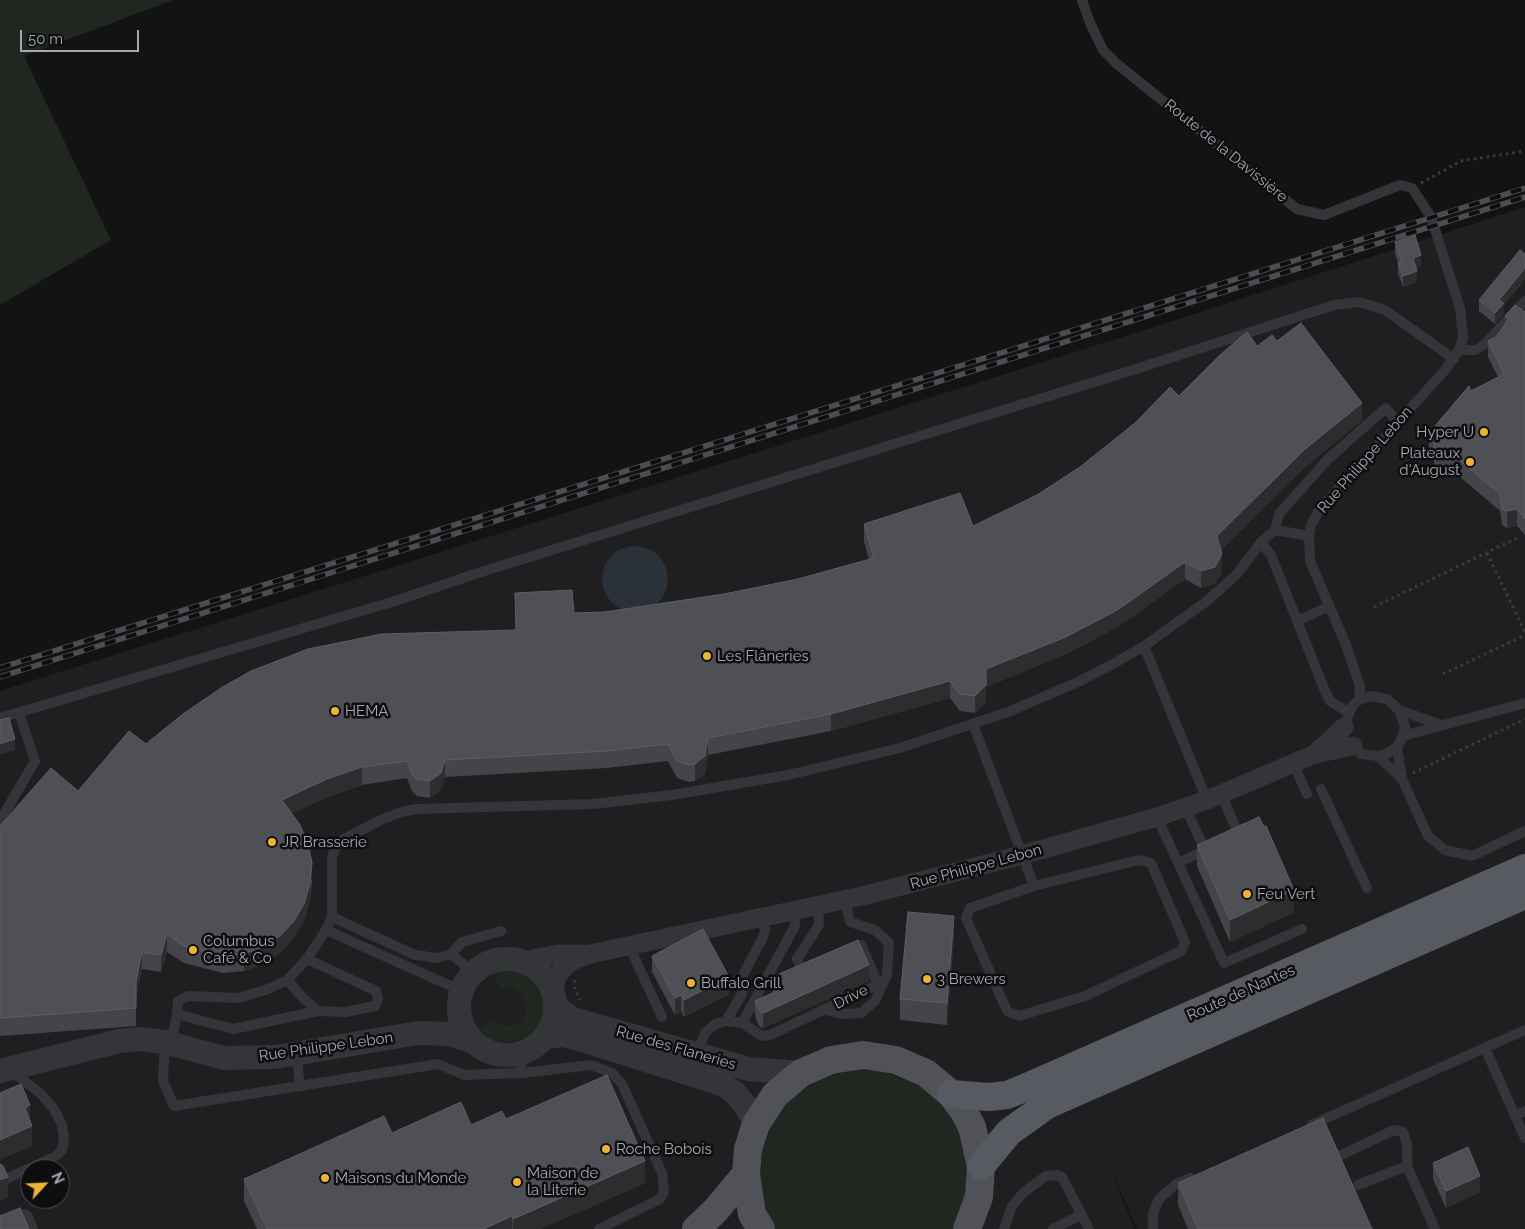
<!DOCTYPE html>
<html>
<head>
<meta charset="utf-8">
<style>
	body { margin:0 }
	#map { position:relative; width:1525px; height:1229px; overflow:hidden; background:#131314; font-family:Raleway,sans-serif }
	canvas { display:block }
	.north { position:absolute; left:20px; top:1159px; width:50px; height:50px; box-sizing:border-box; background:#0e0e0f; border:1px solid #4a4c51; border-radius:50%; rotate:65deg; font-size:14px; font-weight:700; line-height:20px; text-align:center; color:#a5a9b4 }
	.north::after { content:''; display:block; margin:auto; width:18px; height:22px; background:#eab536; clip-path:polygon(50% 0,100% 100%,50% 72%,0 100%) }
	.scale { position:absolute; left:20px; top:30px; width:119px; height:22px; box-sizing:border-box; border:2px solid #a5a9b4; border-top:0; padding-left:6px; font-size:15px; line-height:18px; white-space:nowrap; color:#a5a9b4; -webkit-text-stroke:4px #0e0e0f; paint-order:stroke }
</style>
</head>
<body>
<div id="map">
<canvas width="1525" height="1229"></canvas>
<div class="north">N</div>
<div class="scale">50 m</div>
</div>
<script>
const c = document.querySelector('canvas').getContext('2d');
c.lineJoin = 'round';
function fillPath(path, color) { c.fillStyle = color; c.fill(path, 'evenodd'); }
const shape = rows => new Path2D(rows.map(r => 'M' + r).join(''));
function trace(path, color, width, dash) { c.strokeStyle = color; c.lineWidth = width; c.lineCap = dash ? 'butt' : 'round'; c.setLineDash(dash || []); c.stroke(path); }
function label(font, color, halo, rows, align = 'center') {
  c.font = font + ' Raleway,sans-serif'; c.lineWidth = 5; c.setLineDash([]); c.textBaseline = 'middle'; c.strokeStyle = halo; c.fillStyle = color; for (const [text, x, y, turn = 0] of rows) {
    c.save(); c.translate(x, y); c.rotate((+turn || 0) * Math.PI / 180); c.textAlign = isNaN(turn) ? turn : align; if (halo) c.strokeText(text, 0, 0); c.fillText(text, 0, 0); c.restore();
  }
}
fillPath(shape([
	[1525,207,1525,1229,1137,1229,1105,1157,1135,1229,0,1229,0,691,1151,328],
	[30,1169,60,1169,60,1199,30,1199]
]), '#1f1f21');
fillPath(shape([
	[0,0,173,0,24,56,111,240,0,305],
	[506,971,523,975,530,979,540,993,543,1001,542,1019,532,1033,526,1038,509,1043,492,1040,479,1029,493,1020,504,1026,511,1026,518,1023,526,1014,526,1007,522,995,512,988,501,989,494,974],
	[849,1071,882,1071,913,1082,940,1102,958,1130,968,1164,965,1200,952,1229,776,1229,771,1223,761,1191,760,1158,771,1126,790,1100,817,1080]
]), '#1f2720');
fillPath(shape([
	'602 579a33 33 0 1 1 66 0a33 33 0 1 1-66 0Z'
]), '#2a3138');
trace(shape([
	[1421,183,1461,161,1525,151],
	[1487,553,1525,632],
	[1374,607,1519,537],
	[1443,674,1525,635],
	[1413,773,1525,719],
	[575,980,575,990,580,1000]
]), '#3a3c40', 3, [2.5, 4]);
trace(shape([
	[1082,0,1090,23,1103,50,1117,64,1297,209,1324,215,1400,185,1412,188,1431,217,1460,308,1463,338,1459,350,1445,370,1320,509,1311,525,1309,536,1310,561,1346,645,1360,686,1359,700],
	[1459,350,1476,350,1486,343,1525,301],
	[1275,530,1279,514,1328,459,1386,408,1397,422],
	[1261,542,1275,530,1309,536],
	[1299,620,1330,606],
	[1144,646,1207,800],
	[0,718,395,601,481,572,1136,369,1334,305,1359,302,1385,310,1454,359],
	[1347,718,1353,705,1359,700,1372,696,1387,699,1399,710,1441,725],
	[973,724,1034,886,970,908,966,918,1007,1011,1019,1016,1085,996,1181,951,1185,942,1151,863,1139,860,1034,886],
	[1403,736,1525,703],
	[1350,743,1361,754,1378,756,1402,779,1428,836,1445,850,1472,856,1525,831],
	[1397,747,1402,779],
	[1378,756,1388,753,1397,747,1403,736,1405,727,1399,710],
	[1293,763,1307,794],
	[1321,789,1367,888],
	[1221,794,1239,835,1234,837],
	[1185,807,1205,850],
	[1157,817,1224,963,1302,929],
	[0,821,35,761,19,713],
	[1178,863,1209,848],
	[794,911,795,926,742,1023,762,1036,770,1035,878,984,861,945,848,951],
	[332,917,415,955,437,958,451,954,474,973],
	[326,930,462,991],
	[629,946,662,1017],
	[451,954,462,942,501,931],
	[307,959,376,991,378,999,375,1006,345,1012,318,1011,304,999,287,980,307,959,326,930,332,917,332,858,335,848,342,840,383,819,401,812,417,809,593,804,672,795,788,775,900,748,1008,712,1078,682,1113,664,1144,646,1207,601,1237,574,1261,542,1271,555,1325,691,1330,701,1348,712],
	[810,969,806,971,800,966,797,959,819,925,818,905],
	[287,980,268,989,239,998,188,996,178,1001,177,1014,233,1029,318,1011],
	[826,1010,844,1014,861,1013,875,1001,887,975,889,943,875,930,850,922,845,899],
	[726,1021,742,994,743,975,763,937,765,930,762,918],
	[165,1042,163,1081,174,1106,438,1064,464,1075,522,1073,591,1065,612,1073,622,1084,662,1173,664,1191,660,1199,599,1229],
	[171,1043,177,1014],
	[1485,1048,1525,1138],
	[520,1053,522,1073],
	[697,1053,705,1033,715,1024,726,1021,742,1023],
	[296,1054,300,1086],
	[1515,1116,1525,1111],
	[1311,1125,1525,1030],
	[1339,1156,1394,1130,1403,1132,1407,1145,1407,1166,1435,1229],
	[4,1180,56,1156,62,1150,64,1137,62,1125,54,1109,40,1093,11,1071],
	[1358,1185,1407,1166],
	[0,1222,19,1214,27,1215,33,1229],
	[1004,1229,1012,1206,1024,1192,1046,1176,1057,1175,1062,1177,1089,1229],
	[1053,1229,1082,1214],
	[1153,1229,1153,1213,1159,1199,1176,1184,1190,1178]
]), '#343539', 10);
trace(shape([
	[1316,753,1344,727],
	[522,961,558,954,584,954],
	[552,989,560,972,572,961,590,954,862,896,1022,855,1157,817,1207,800,1315,754,1353,746]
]), '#343539', 19);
trace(shape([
	'459 1007a48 48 0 1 1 96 0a48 48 0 1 1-96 0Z',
	[555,1007,573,1019,749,1069,801,1073],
	[544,1038,562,1035,576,1038,722,1084,735,1093,745,1105,756,1124],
	[0,1071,119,1041,140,1039,165,1042,224,1058,276,1057,418,1033,450,1034,474,1042]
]), '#343539', 24);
trace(shape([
	[696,1229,715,1211,746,1174],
	[761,1229,752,1214,746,1174,748,1149,756,1124,775,1095,801,1073,831,1060,863,1055,896,1060,926,1073,951,1094,963,1110,972,1127,981,1166,979,1197,967,1229]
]), '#505258', 28);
trace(shape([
	[951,1094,989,1097,1007,1095,1022,1089,1525,868],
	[981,1166,1009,1132,1047,1105,1525,895]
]), '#585a61', 28);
const rail = shape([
	[0,668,1525,188],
	[0,677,1525,197]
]);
trace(rail, '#4b4d52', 5.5);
trace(rail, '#0e0e0f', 4, [11]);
fillPath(shape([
	[1395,242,1421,266,1416,268,1417,282,1403,287,1398,274,1398,263,1395,253],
	[1525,254,1525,279,1504,305,1504,314,1495,324,1479,311,1479,300],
	[1525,312,1525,535,1517,526,1507,528,1502,525,1500,511,1451,469,1441,470,1434,465,1434,454,1429,450,1429,433,1471,391,1498,377,1488,357,1488,341,1496,337,1505,323,1505,316],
	[1277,341,1362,420,1304,468,1221,550,1222,572,1215,584,1201,588,1185,579,1119,626,1066,654,986,687,986,702,975,713,960,711,950,698,831,731,708,755,705,774,695,781,689,782,677,778,668,761,607,768,445,777,441,790,430,798,417,796,412,791,407,778,362,785,327,797,292,813,312,881,310,901,304,921,294,938,280,953,263,964,244,971,223,973,184,963,167,952,161,972,142,969,136,999,136,1026,0,1036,0,826,78,791,146,744,516,630,515,593,574,613,605,612,724,594,798,579,869,559,864,542,864,524,973,526,1037,495,1080,467,1179,396,1257,346],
	[1197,845,1294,912,1230,942,1197,866],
	[954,938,947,1025,900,1020,900,999],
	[652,956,729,994,684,1017,681,1011,675,1015,652,972],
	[869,981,763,1028,759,1026,755,1016,755,1001,773,993,773,982],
	[506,1119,645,1183,540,1229,257,1229,244,1201,244,1179,392,1133,471,1125],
	[1433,1163,1480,1192,1446,1208,1433,1179],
	[1178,1183,1372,1229,1188,1229,1178,1205]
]), '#444549');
fillPath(shape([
	[1421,255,1421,266,1413,269,1413,258],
	[1525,268,1525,279,1504,305,1504,314,1495,324,1495,313,1499,300],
	[1417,271,1417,282,1403,287,1403,276],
	[1362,403,1362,420,1304,468,1217,554,1217,536,1304,450],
	[1517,509,1517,526,1507,528,1507,511],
	[1222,554,1222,572,1215,584,1201,588,1201,571],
	[1185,562,1185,579,1119,626,1066,654,986,687,986,702,975,713,975,696,986,669],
	[950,681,950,698,831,731,831,714],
	[708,738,708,755,705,774,695,781,695,764],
	[15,739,15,750,0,755,0,744],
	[445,760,445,777,441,790,430,798,430,781],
	[362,767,362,785,327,797,282,817,282,800,327,779],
	[312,863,310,901,304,921,294,938,280,953,263,964,244,971,244,954],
	[1294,890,1294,912,1230,942,1230,920],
	[954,916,954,938,947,1025,947,1003],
	[167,934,167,952,161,972,161,955],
	[142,952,142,969,136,999,136,1026,136,982],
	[869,965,869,981,763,1028,763,1013],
	[729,977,729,994,684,1017,684,1000],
	[681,995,681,1011,675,1015,675,998],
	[30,1105,30,1126,25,1108],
	[32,1126,32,1146,0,1160,0,1140],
	[645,1161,645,1183,540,1229,513,1229,513,1219],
	[1480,1176,1480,1192,1446,1208,1446,1191],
	[8,1177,8,1198,0,1201,0,1180],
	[512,1216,512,1229,484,1229]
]), '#2c2d2f');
const building = shape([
	[1415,235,1421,255,1413,258,1417,271,1403,276,1398,263,1402,262,1395,242,1415,235],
	[1520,250,1525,254,1525,268,1499,300,1504,303,1495,313,1479,300,1520,250],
	[1515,305,1525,312,1525,519,1517,509,1507,511,1502,509,1500,494,1451,453,1441,454,1434,449,1434,438,1429,433,1469,386,1471,391,1504,374,1488,341,1496,337,1509,319,1505,316,1515,305],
	[1301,323,1362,403,1304,450,1217,536,1222,554,1215,567,1201,571,1185,562,1119,609,1066,637,986,669,986,685,975,696,960,694,950,681,831,714,708,738,705,756,695,764,689,765,677,761,668,744,607,751,445,760,441,773,430,781,417,779,412,774,407,761,362,767,327,779,282,800,300,825,308,843,312,863,310,884,304,904,294,921,280,936,263,947,244,954,223,956,184,946,167,934,161,955,142,952,136,982,136,1008,0,1018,0,826,51,768,78,791,129,731,146,744,183,714,221,688,251,671,308,649,382,634,516,630,515,593,572,590,574,613,605,612,724,594,798,579,874,558,864,524,960,493,973,526,1037,495,1080,467,1135,423,1170,387,1179,396,1220,355,1247,332,1257,346,1272,335,1277,341,1301,323],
	[9,718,15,739,0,744,0,720,9,718],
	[1259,817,1264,827,1266,826,1294,890,1230,920,1197,845,1259,817],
	[908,912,954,916,947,1003,900,999,908,912],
	[703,929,729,977,684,1000,681,995,675,998,652,956,703,929],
	[858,940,869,965,763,1013,759,1010,755,1001,777,991,773,982,779,974,858,940],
	[607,1075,645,1161,513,1219,512,1216,484,1229,267,1229,244,1179,384,1116,392,1133,461,1102,471,1125,502,1111,506,1119,607,1075],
	[21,1084,30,1105,25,1108,32,1126,0,1140,0,1093,21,1084],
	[1323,1118,1372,1229,1198,1229,1178,1183,1323,1118],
	[1468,1147,1480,1176,1446,1191,1433,1163,1468,1147],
	[0,1164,3,1166,8,1177,0,1180,0,1164],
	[20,1208,29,1229,0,1229,0,1216,20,1208]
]);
fillPath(building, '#4f5055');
trace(building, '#5c5e64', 1);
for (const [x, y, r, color] of [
	[1484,432,5,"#eab536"],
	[1470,462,5,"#eab536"],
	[707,656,5,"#eab536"],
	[335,711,5,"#eab536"],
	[272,842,5,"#eab536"],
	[1247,894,5,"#eab536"],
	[193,950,5,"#eab536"],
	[927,979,5,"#eab536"],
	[691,983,5,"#eab536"],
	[606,1149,5,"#eab536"],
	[325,1178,5,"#eab536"],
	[517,1182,5,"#eab536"]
]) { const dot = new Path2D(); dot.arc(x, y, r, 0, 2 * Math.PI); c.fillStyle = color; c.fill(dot); trace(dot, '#0e0e0f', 2); }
label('15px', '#a5a9b4', '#0e0e0f', [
	["Route de la Davissière",1226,151,39],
	["Rue Philippe Lebon",1365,460,-49],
	["Rue Philippe Lebon",976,867,-15],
	["Route de Nantes",1241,993,-24],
	["Drive",851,997,-27],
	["Rue Philippe Lebon",326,1047,-8],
	["Rue des Flaneries",676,1048,16]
]);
label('15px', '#a5a9b4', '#0e0e0f', [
	["Hyper U",1474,432,"right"],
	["Plateaux",1460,453,"right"],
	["d'August",1460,470,"right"],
	["Les Flâneries",717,656],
	["HEMA",345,711],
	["JR Brasserie",282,842],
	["Feu Vert",1257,894],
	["Columbus",203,941],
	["Café & Co",203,958],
	["3 Brewers",937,979],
	["Buffalo Grill",701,983],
	["Roche Bobois",616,1149],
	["Maison de",527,1173],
	["la Literie",527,1190],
	["Maisons du Monde",335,1178]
], 'left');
</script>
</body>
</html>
